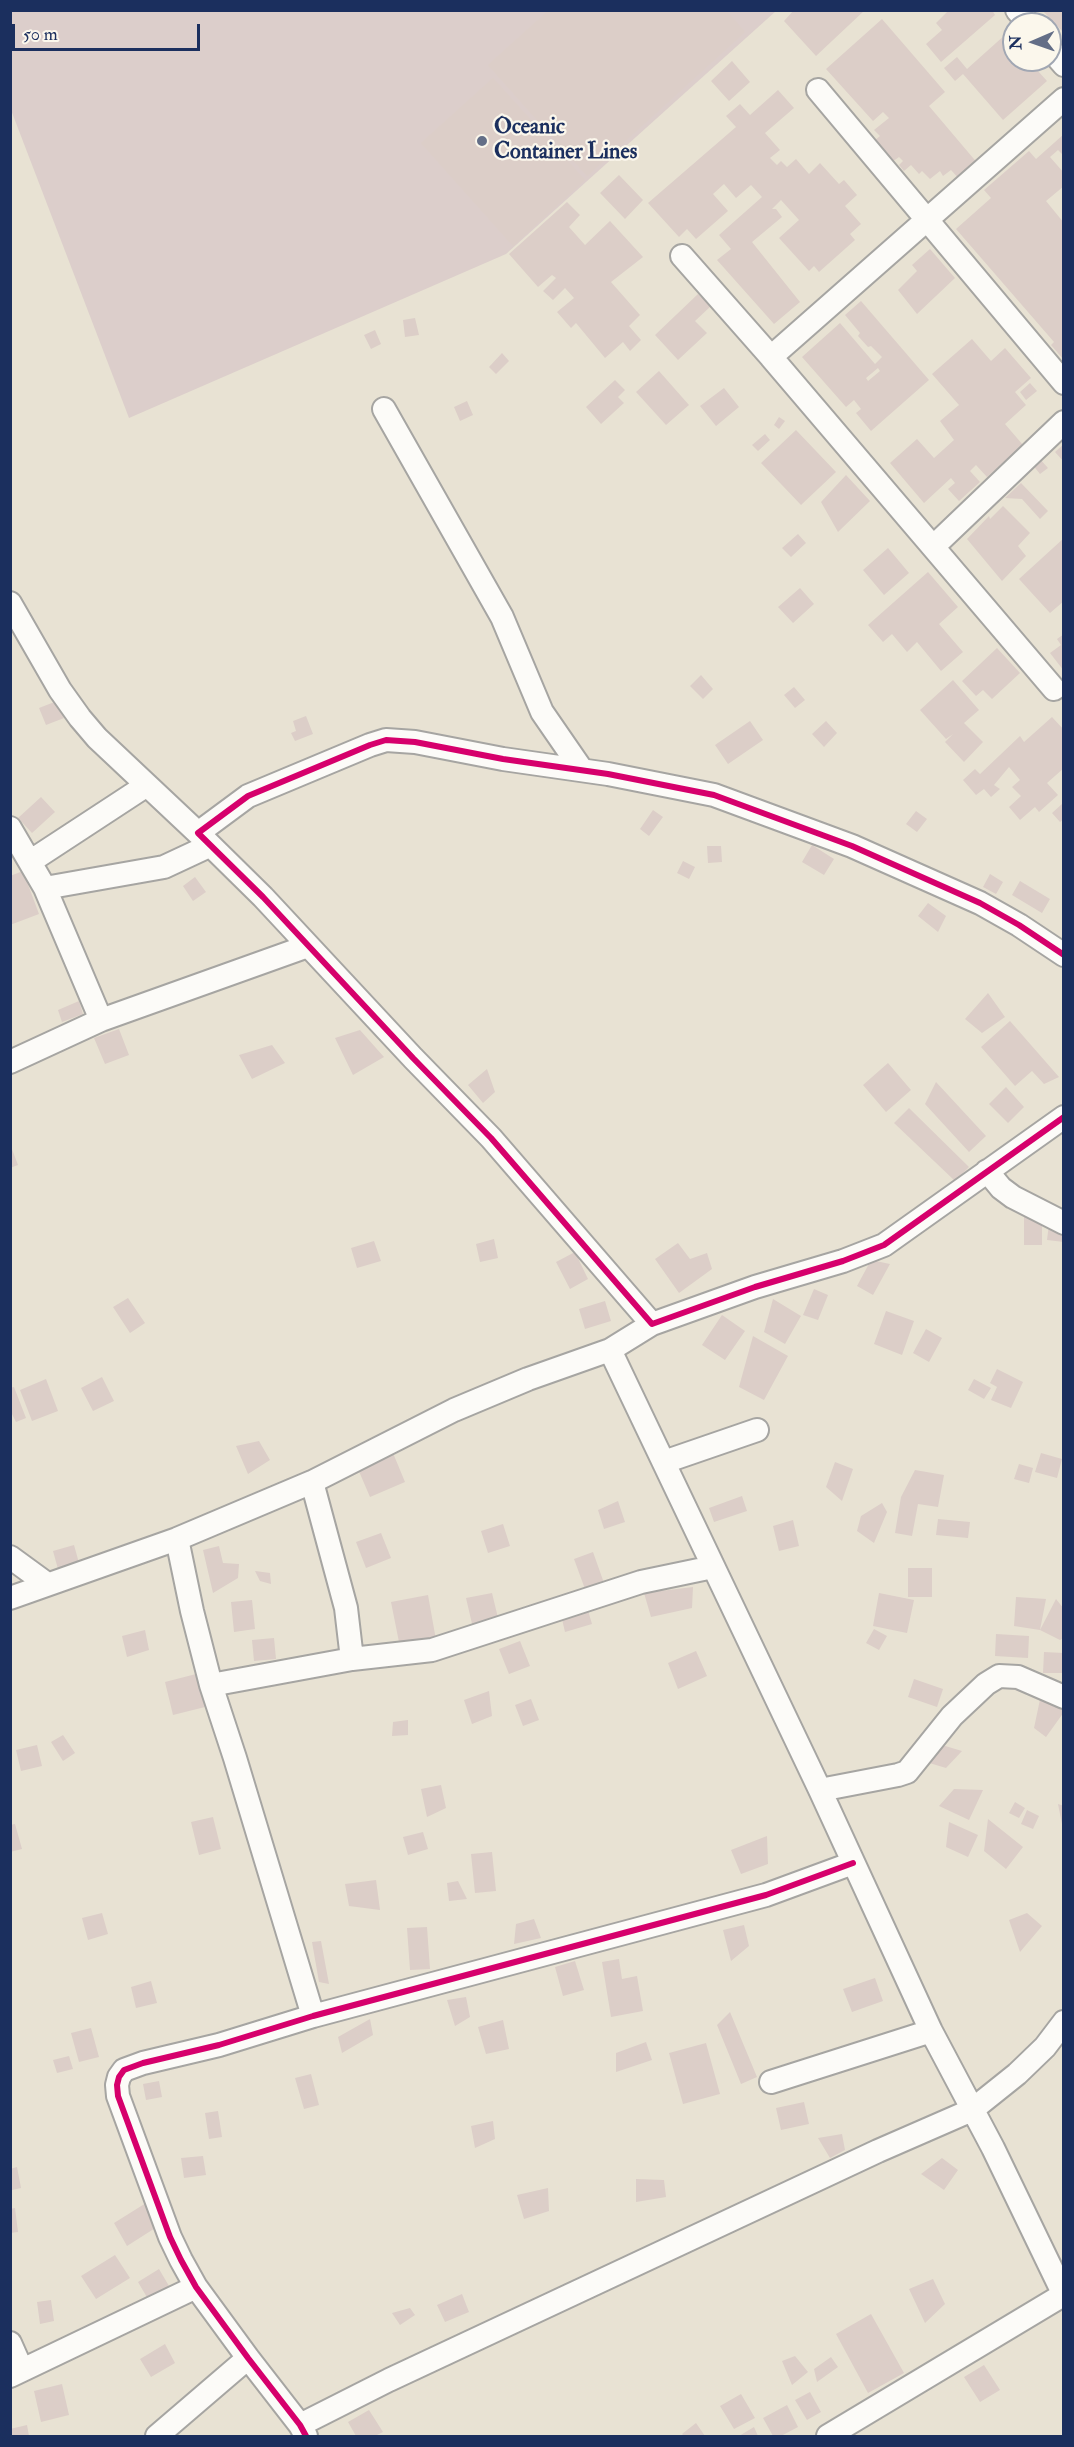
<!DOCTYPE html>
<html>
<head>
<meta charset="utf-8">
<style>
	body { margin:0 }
	#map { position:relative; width:1074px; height:2447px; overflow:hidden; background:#e8e2d3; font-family:"IM FELL Double Pica",serif }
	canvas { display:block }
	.frame { position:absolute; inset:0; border:12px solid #1b2f5e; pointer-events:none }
	.north { position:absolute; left:1002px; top:12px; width:60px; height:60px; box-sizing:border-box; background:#fbf7ec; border:2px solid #a1a7b3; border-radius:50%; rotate:268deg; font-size:16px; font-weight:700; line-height:24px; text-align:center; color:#1b2f5e }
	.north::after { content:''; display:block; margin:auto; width:21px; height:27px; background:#636e87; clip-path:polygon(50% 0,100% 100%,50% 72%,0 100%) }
	.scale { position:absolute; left:12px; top:24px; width:188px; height:27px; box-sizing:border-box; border:3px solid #1b2f5e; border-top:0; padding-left:8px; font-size:18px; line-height:21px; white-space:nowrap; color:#1b2f5e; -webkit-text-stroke:4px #fbf7ec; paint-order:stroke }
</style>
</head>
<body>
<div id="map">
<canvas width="1074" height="2447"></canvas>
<div class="frame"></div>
<div class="north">N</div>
<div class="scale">50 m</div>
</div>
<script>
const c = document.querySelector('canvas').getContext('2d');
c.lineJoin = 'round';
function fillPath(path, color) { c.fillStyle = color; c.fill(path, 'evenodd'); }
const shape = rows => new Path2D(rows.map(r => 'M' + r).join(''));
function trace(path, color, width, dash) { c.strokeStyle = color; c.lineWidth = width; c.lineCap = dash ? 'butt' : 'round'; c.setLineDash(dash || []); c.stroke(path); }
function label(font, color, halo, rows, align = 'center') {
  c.font = font + ' "IM FELL Double Pica",serif'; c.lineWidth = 4.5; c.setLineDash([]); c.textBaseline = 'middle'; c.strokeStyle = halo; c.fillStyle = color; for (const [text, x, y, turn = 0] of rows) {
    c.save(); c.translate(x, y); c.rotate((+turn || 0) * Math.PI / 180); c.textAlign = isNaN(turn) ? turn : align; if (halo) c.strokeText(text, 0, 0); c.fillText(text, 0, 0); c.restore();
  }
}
fillPath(shape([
	[10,11,776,11,506,254,129,418,11,110]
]), '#dccecb');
fillPath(shape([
	[549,10,726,10,745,32,587,176,488,65],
	[794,10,865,10,816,56,784,21],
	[949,10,992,10,995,15,941,62,926,44,942,30,936,23],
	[1042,10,1064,10,1064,33],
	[882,19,945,92,929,106,979,165,961,181,951,170,943,176,940,171,930,179,922,171,919,174,911,165,904,171,899,165,903,161,899,157,892,162,874,141,880,136,874,130,889,118,883,112,873,121,826,69],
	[1006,34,1014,44,1014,60,1028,60,1047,81,1003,120,963,74,955,81,944,68,957,57,967,69],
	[732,61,750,82,729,101,711,81],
	[493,78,585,180,513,246,421,143],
	[778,90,794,108,765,133,780,150,770,158,777,165,781,161,787,167,796,159,809,174,820,163,839,184,844,180,857,195,845,206,861,224,850,234,855,240,819,272,814,266,809,271,779,238,799,220,781,200,772,209,776,209,782,217,752,242,800,302,774,324,717,260,731,249,719,235,762,197,751,185,736,198,724,184,713,194,728,211,696,239,687,229,679,237,648,203,736,127,726,116,740,104,750,115],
	[1064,134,1064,156,1058,150,1050,157,1064,173,1064,186,1046,201,1064,223,1064,360,1051,345,1054,342,956,229,991,198,984,190,1029,151,1036,159],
	[619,175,643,200,625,219,600,193],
	[567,202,580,215,569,227,585,245,610,221,643,257,611,282,640,315,629,326,641,340,630,351,623,342,605,358,576,323,571,328,557,312,574,298,565,288,553,300,543,291,556,278,552,275,538,287,509,254],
	[930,249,955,278,917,314,898,290,917,271,912,265],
	[698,294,711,306,695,321,707,333,678,360,655,335],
	[861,301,929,380,871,431,856,413,861,409,854,400,846,407,802,357,840,323,875,364,882,357,871,346,868,347,858,336,860,333,845,315],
	[878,368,880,371,868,381,866,378],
	[415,318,419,335,405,337,403,320],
	[375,330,381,344,371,349,364,335],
	[972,339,991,361,1005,348,1031,378,1015,392,1026,405,1005,424,1023,445,987,477,976,465,970,471,980,482,959,501,948,489,955,483,951,478,924,503,890,463,917,439,934,458,954,440,940,421,959,405,932,374],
	[502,353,509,361,496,374,489,367],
	[659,371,689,405,666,425,636,392],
	[615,380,625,390,618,397,624,403,601,424,586,407],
	[1030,383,1037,391,1026,400,1020,392],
	[724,388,739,407,716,426,700,406],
	[467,401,473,415,460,421,454,407],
	[779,417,785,421,779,429,774,425],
	[796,430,836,472,801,505,761,463],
	[765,434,770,440,758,451,752,445],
	[1064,444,1064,462,1055,452],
	[1039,458,1048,468,1040,474,1032,464],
	[846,475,870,501,838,532,821,502],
	[1021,483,1048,511,1040,519,1022,499,1005,498],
	[1003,506,1030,533,1018,546,1026,556,1002,581,967,539,989,516,990,519],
	[798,534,806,543,791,557,782,548],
	[1064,538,1064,601,1050,613,1019,579],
	[888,548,909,573,884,595,863,570],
	[928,572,958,607,939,624,963,652,941,671,917,642,907,652,892,634,883,642,868,625],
	[800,588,814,604,793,623,778,607],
	[1064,634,1064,671,1050,653,1061,645,1057,639],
	[997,648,1020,673,992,699,983,690,976,696,962,681],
	[701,675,713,689,703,699,690,686],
	[953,680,979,710,964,723,983,742,964,762,945,742,953,734,946,739,920,710],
	[794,687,805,700,795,708,784,695],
	[57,701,64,718,46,725,39,708],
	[306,716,313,734,295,741,291,733,296,731,293,721],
	[1052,717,1064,730,1064,768,1047,783,1058,795,1039,812,1035,807,1020,820,1009,807,1021,796,1012,787,1020,780,1009,767,994,785,1000,789,991,797,984,789,976,795,963,780,975,769,980,774,1020,736,1024,742],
	[750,721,763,740,728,764,715,745],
	[826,721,837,733,824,747,812,734],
	[41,797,55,812,32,833,18,818],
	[1062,804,1064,819,1060,822,1052,813],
	[653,810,663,817,649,836,640,829],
	[916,811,927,819,917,832,906,824],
	[812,845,834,859,824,875,802,862],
	[707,846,721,846,722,862,708,863],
	[683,861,695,867,689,879,677,873],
	[23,871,39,914,10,925,10,876],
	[990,874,1003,882,996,894,983,887],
	[195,877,206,892,193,901,183,886],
	[1020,881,1050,899,1042,913,1012,895],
	[928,903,946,916,938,932,918,916],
	[988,993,1005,1017,982,1033,965,1019],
	[79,1001,83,1014,62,1022,58,1010],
	[1010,1021,1059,1077,1044,1084,1032,1071,1015,1086,981,1047],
	[119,1029,129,1055,105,1064,94,1038],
	[360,1030,384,1057,353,1075,335,1038],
	[272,1045,285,1063,252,1079,239,1055],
	[888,1063,911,1090,886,1112,863,1085],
	[487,1069,495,1092,483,1103,468,1085],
	[936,1082,986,1136,969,1152,925,1104],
	[1006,1087,1024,1107,1008,1123,989,1104],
	[909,1108,969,1167,955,1181,894,1123],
	[10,1144,18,1165,10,1168],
	[1024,1215,1042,1215,1042,1245,1024,1245],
	[1049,1224,1064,1226,1064,1242,1047,1240],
	[494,1239,498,1258,480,1262,476,1244],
	[374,1241,381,1261,357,1268,351,1248],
	[678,1243,690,1259,707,1253,712,1269,679,1293,655,1259],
	[575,1252,588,1279,570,1289,556,1262],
	[871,1260,890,1264,873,1295,857,1286],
	[814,1289,828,1295,818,1320,803,1315],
	[128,1298,145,1323,130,1333,113,1307],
	[773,1299,801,1316,785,1344,764,1332],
	[605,1301,611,1321,585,1329,579,1309],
	[886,1311,914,1321,902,1355,874,1344],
	[722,1315,745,1331,725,1360,702,1345],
	[926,1329,942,1338,929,1362,913,1353],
	[753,1336,788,1356,764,1400,739,1387],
	[997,1369,1023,1382,1011,1408,991,1400,997,1387,990,1383],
	[102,1377,114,1401,93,1411,81,1388],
	[46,1379,58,1411,32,1421,20,1390],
	[974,1379,991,1388,984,1399,968,1390],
	[14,1387,26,1418,16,1422,10,1410,10,1388],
	[259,1441,270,1460,248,1474,236,1446],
	[393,1453,405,1482,370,1497,358,1469],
	[1041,1453,1062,1459,1057,1478,1035,1472],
	[835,1462,853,1469,842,1501,826,1487],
	[1019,1464,1033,1468,1029,1483,1014,1479],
	[915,1470,944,1475,938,1507,918,1504,912,1536,895,1533,901,1497],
	[742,1496,747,1511,714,1522,709,1508],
	[618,1501,625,1522,604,1529,598,1510],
	[882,1503,887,1512,874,1543,857,1531,861,1516],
	[938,1519,970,1522,968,1538,936,1535],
	[793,1520,799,1546,779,1551,773,1526],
	[503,1524,510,1546,488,1553,481,1531],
	[381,1533,391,1558,366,1568,356,1542],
	[74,1545,79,1563,58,1569,53,1551],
	[219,1546,223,1563,239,1564,238,1578,213,1593,203,1550],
	[593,1552,604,1583,585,1589,574,1559],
	[908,1568,932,1568,932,1597,908,1597],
	[255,1571,270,1573,271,1584,260,1581],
	[693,1587,692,1608,651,1617,644,1593],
	[492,1593,499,1622,473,1628,466,1598],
	[879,1593,914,1600,907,1633,873,1626],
	[428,1595,436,1640,400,1647,391,1602],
	[1016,1597,1046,1599,1040,1630,1014,1626],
	[1056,1599,1064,1609,1064,1638,1060,1640,1040,1630],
	[252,1600,255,1629,234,1632,231,1602],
	[587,1607,592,1624,565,1632,561,1615],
	[874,1629,887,1636,879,1650,866,1643],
	[145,1630,149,1650,127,1657,122,1636],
	[996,1634,1029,1636,1028,1658,995,1656],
	[274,1638,276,1659,254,1661,252,1640],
	[520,1641,530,1666,509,1674,499,1649],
	[696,1651,707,1676,678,1689,668,1663],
	[1044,1652,1064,1653,1062,1673,1043,1673],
	[196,1674,205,1707,173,1715,165,1682],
	[914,1679,943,1689,937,1707,908,1697],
	[1042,1690,1064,1705,1064,1712,1046,1737,1034,1728],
	[489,1691,492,1716,472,1724,464,1700],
	[531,1699,539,1720,523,1726,515,1705],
	[408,1720,408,1735,392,1736,393,1722],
	[63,1735,75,1753,63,1761,51,1742],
	[932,1742,962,1751,946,1768,926,1762],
	[37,1745,42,1766,21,1771,16,1750],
	[441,1785,446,1808,427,1817,421,1789],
	[954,1789,983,1790,969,1820,939,1806],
	[1015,1802,1025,1808,1019,1818,1009,1813],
	[1058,1804,1064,1806,1064,1824,1062,1824],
	[1027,1810,1039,1816,1033,1829,1021,1824],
	[213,1817,221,1849,199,1855,191,1822],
	[988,1819,1023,1847,1006,1869,984,1851],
	[949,1822,978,1835,968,1857,946,1847],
	[15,1824,22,1849,10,1852,10,1825],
	[423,1832,428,1849,408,1855,403,1837],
	[767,1836,768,1864,741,1874,731,1850],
	[492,1852,496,1891,475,1893,471,1854],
	[376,1880,380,1910,349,1906,345,1884],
	[458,1881,467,1899,449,1901,447,1883],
	[102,1913,108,1934,88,1940,82,1918],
	[1027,1913,1042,1926,1020,1952,1009,1920],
	[534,1919,541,1938,514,1944,516,1924],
	[744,1925,749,1946,731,1961,723,1930],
	[427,1927,430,1969,410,1970,407,1928],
	[321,1941,329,1984,319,1982,312,1942],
	[619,1959,622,1979,637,1976,643,2011,611,2017,602,1962],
	[575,1961,584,1990,563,1996,555,1967],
	[875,1978,883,2001,852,2012,843,1989],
	[151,1981,157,2003,136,2008,131,1987],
	[466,1997,470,2017,455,2026,447,2000],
	[730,2012,757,2077,741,2084,717,2025],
	[370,2019,373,2035,342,2053,338,2037],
	[503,2020,509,2049,486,2054,478,2027],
	[91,2028,99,2057,79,2062,71,2033],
	[646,2042,652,2060,616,2072,616,2053],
	[706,2043,720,2094,683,2104,669,2053],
	[69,2056,73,2069,57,2073,53,2060],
	[311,2074,319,2105,304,2109,295,2078],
	[159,2081,162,2097,146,2100,143,2084],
	[804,2102,809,2124,781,2130,776,2108],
	[218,2111,222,2137,209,2139,205,2113],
	[493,2121,495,2139,475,2148,471,2126],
	[842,2134,845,2150,830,2158,818,2138],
	[203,2156,206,2175,184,2178,181,2158],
	[942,2158,958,2170,944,2190,921,2174],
	[17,2167,21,2188,12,2190,10,2169],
	[636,2179,664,2180,666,2197,636,2202],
	[548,2188,549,2211,524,2219,517,2195],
	[146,2203,160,2225,127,2246,114,2223],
	[15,2208,18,2232,10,2233,10,2209],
	[115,2255,130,2278,96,2299,81,2276],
	[159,2269,169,2286,148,2299,138,2282],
	[933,2279,945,2304,925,2323,909,2289],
	[462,2294,469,2312,445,2322,437,2305],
	[51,2300,54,2321,40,2324,37,2302],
	[410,2308,415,2315,400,2325,392,2313],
	[871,2314,904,2373,868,2393,836,2334],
	[165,2344,175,2363,151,2377,140,2359],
	[795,2356,808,2372,792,2385,782,2361],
	[831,2357,838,2367,817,2382,814,2369],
	[984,2365,1000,2390,980,2402,964,2377],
	[62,2384,69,2415,41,2422,34,2391],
	[810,2392,821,2412,807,2420,795,2400],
	[741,2394,755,2418,734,2429,720,2406],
	[787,2405,798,2427,781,2436,773,2436,763,2418],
	[369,2410,383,2432,375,2436,356,2436,348,2422],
	[696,2423,705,2436,684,2436,682,2434],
	[27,2425,29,2436,11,2436,10,2429],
	[754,2427,758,2436,739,2436]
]), '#dccec8');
const street = shape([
	[1017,10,1029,24],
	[1050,49,1064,65],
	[818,90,1064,383],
	[1064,99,771,357,933,547,1064,422],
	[682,256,771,357],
	[384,409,502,617,542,712,582,770],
	[933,547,1054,689],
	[10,603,60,690,80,718,97,738,198,833],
	[10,828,45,888,164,867,209,846],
	[31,861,147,785],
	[45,888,101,1020],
	[1064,955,1019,925,980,903,852,846,714,795,608,774,503,759,415,742,386,740,370,745,248,796,198,833,263,897,413,1058,491,1138,652,1324,755,1287,843,1261,884,1245,1064,1117],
	[10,1062,101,1020,308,946],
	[987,1171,1001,1188,1013,1197,1064,1223],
	[610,1350,820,1790,931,2031,993,2148,1064,2295],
	[664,1462,757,1430],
	[177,1539,192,1611,211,1685,235,1758,313,2016],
	[10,1557,47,1584],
	[10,1598,177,1539,312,1482,454,1410,528,1379,610,1350,652,1324],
	[352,1659,432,1650,641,1582,713,1567],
	[211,1685,352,1659,346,1608,312,1482],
	[820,1790,898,1775,907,1772,952,1716,986,1684,999,1676,1018,1677,1064,1697],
	[771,2082,931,2031],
	[10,2343,22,2370],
	[10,2376,196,2287],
	[300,2425,389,2380,878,2151,972,2110,1017,2074,1045,2047,1064,2022],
	[157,2436,248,2358],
	[306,2436,300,2425,248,2358,196,2287,181,2260,170,2237,118,2096,117,2085,119,2077,124,2070,143,2063,219,2045,313,2016,766,1895,853,1863],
	[828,2436,1063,2295]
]);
trace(street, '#a6a5a2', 26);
trace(street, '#fcfbf8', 22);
trace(shape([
	[1064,955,1019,925,980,903,852,846,714,795,608,774,503,759,415,742,386,740,370,745,248,796,198,833,263,897,413,1058,491,1138,652,1324,755,1287,843,1261,884,1245,1064,1117],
	[306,2436,300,2425,248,2358,196,2287,181,2260,170,2237,118,2096,117,2085,119,2077,124,2070,143,2063,219,2045,313,2016,766,1895,853,1863]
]), '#d6006c', 6);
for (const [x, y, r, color] of [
	[482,141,6,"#636e87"]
]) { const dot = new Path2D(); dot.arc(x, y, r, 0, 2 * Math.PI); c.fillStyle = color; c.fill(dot); trace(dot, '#fbf7ec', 2); }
label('bold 22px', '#1b2f5e', '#fbf7ec', [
	["Oceanic",494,128],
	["Container Lines",494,153]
], 'left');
</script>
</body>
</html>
